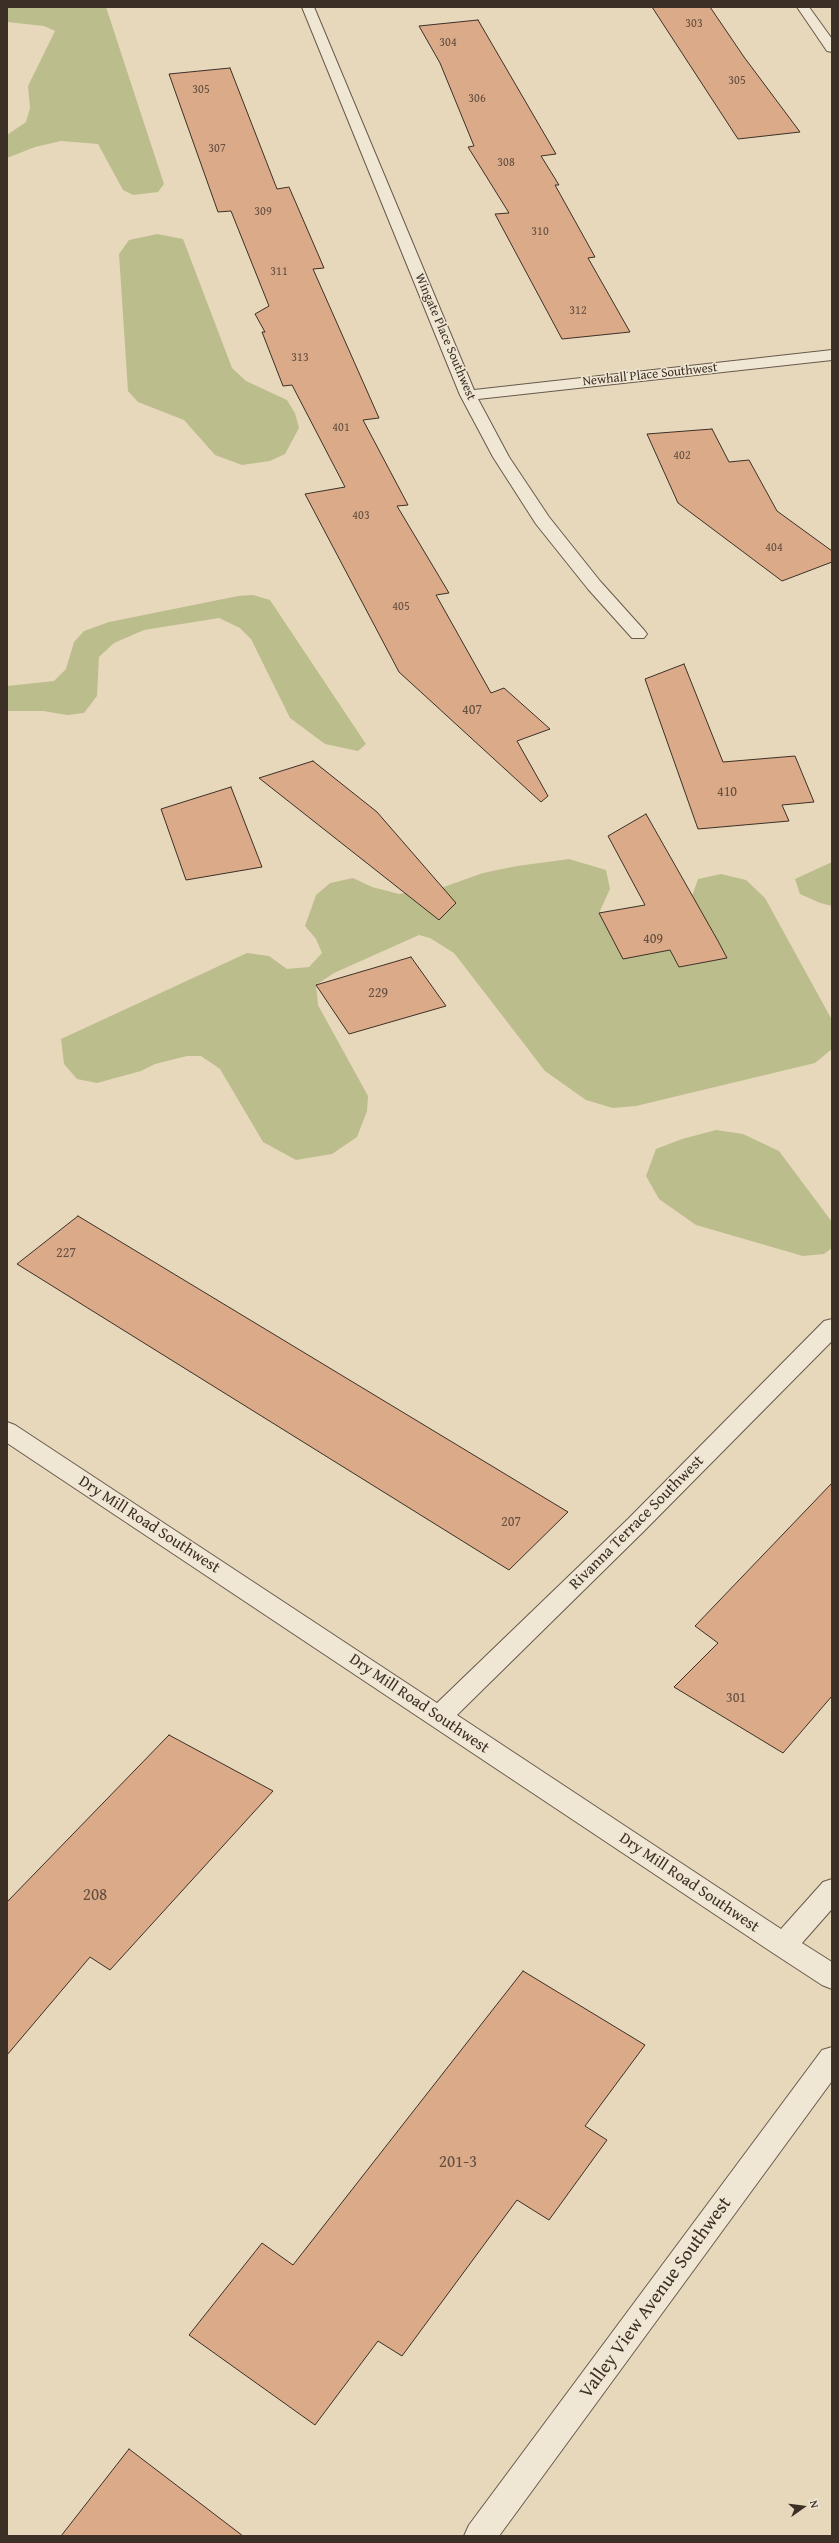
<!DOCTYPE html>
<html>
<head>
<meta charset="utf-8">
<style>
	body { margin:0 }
	#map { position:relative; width:839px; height:2543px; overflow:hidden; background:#e7d8bc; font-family:"Gentium Book Plus",serif }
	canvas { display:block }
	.frame { position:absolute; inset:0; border:8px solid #3c3026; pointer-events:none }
	.north { position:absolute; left:783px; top:2487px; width:40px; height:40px; -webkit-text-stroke:3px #efe6d3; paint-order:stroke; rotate:76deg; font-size:11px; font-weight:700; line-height:16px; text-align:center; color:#3c3026 }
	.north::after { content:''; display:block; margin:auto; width:14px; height:18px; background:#3c3026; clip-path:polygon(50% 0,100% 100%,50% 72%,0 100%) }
</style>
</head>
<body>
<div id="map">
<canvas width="839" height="2543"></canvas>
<div class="frame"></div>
<div class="north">N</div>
</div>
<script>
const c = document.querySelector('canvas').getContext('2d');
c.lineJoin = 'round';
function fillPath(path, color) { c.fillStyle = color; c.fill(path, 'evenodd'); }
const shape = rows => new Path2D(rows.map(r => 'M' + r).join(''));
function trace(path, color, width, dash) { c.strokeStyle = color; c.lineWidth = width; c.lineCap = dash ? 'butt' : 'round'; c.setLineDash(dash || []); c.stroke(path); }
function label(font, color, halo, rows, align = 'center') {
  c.font = font + ' "Gentium Book Plus",serif'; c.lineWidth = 3; c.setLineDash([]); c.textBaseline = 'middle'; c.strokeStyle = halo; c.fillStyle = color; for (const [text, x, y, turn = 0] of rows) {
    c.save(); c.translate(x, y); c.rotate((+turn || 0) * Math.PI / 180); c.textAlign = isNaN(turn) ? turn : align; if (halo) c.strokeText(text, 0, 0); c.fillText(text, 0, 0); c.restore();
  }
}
fillPath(shape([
	[7,7,106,7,164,184,158,192,133,195,123,190,98,144,61,141,35,147,7,158,7,135,26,122,30,108,28,86,55,31,44,26,7,22],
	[157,234,183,239,232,368,246,381,287,400,295,413,299,428,285,454,270,461,242,465,215,455,184,420,138,402,128,391,119,254,129,240],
	[253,595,270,600,366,744,358,751,325,744,290,718,251,639,240,628,219,618,144,630,114,643,99,657,97,696,84,713,67,715,43,711,7,711,7,686,54,681,66,669,74,642,84,631,109,622,238,596],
	[569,859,606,870,610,889,599,913,670,950,679,967,727,958,692,896,698,879,721,874,746,880,765,898,832,1020,832,1049,815,1063,636,1106,613,1108,586,1100,545,1071,454,953,430,938,419,935,334,973,316,985,318,1005,368,1096,367,1111,357,1137,332,1154,296,1160,263,1142,220,1069,201,1056,187,1056,155,1064,141,1071,97,1083,77,1079,64,1064,61,1039,247,953,269,956,287,969,309,967,322,953,316,939,305,926,316,895,330,883,353,878,372,887,399,894,441,888,483,873,517,866],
	[832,862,832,906,820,903,800,894,795,879],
	[716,1130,743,1134,779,1151,832,1222,832,1248,824,1254,803,1256,696,1225,659,1199,646,1176,656,1149,682,1139]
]), '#bcbd8c');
const building = shape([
	[652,7,710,7,744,57,800,132,738,139,652,7],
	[478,20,556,154,541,156,559,185,555,185,595,257,588,258,630,332,562,339,495,214,509,213,468,147,474,146,440,63,419,26,478,20],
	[230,68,277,189,289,187,324,268,313,269,379,418,363,420,408,505,397,506,449,593,436,595,491,693,504,688,550,729,517,741,548,796,541,802,399,672,305,494,345,487,292,385,283,386,262,332,265,332,255,314,269,306,231,211,218,212,169,74,230,68],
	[712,429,729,462,749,460,777,511,832,551,832,562,782,581,678,503,647,434,712,429],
	[684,664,723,762,795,756,814,802,782,805,789,821,698,829,645,679,684,664],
	[313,761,377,812,456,903,439,920,259,778,313,761],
	[231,787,262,867,186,880,161,809,231,787],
	[646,814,718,941,727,958,679,967,670,950,623,959,599,913,645,905,608,836,646,814],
	[411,957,446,1006,349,1034,316,985,411,957],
	[78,1216,568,1512,509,1570,17,1264,78,1216],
	[832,1483,832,1696,783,1753,674,1687,718,1643,695,1626,832,1483],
	[169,1735,273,1791,110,1970,90,1957,7,2055,7,1902,169,1735],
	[523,1971,645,2045,585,2126,607,2140,549,2220,517,2200,402,2356,378,2341,315,2425,189,2335,262,2243,293,2265,523,1971],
	[129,2449,243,2536,61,2536,129,2449]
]);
fillPath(building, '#daaa89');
trace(building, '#3c3026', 1);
const minor = shape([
	[302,7,314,7,474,390,832,350,832,360,478,399,509,457,549,517,600,581,644,630,647,634,644,638,632,638,588,589,536,524,493,457,460,395,302,7],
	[797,7,809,7,832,39,832,52,827,51,797,7],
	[832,1319,832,1341,644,1531,457,1715,781,1929,823,1882,832,1879,832,1909,802,1943,832,1962,832,1989,822,1985,773,1953,7,1443,7,1422,15,1425,437,1703,628,1519,824,1321,832,1319],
	[832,2047,832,2081,499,2536,464,2536,469,2525,822,2050,832,2047]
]);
trace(minor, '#675a4c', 2);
fillPath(minor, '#efe6d3');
label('12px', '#644e3f', null, [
	["303",694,24],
	["304",448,43],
	["305",737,81],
	["305",201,90],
	["306",477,99],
	["307",217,149],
	["308",506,163],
	["309",263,212],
	["310",540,232],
	["311",279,272],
	["312",578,311],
	["313",300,358],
	["401",341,428],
	["402",682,456],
	["403",361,516],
	["404",774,548],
	["405",401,607]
]);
label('13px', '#3c3026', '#efe6d3', [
	["Wingate Place Southwest",445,337,67],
	["Newhall Place Southwest",650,375,-6]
]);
label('14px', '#644e3f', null, [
	["407",472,710],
	["410",727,792],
	["409",653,939],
	["229",378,993],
	["227",66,1253],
	["207",511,1522],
	["301",736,1698]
]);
label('16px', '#3c3026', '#efe6d3', [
	["Rivanna Terrace Southwest",637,1523,-45],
	["Dry Mill Road Southwest",149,1525,33],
	["Dry Mill Road Southwest",419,1704,34],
	["Dry Mill Road Southwest",689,1883,34]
]);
label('17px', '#644e3f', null, [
	["208",95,1896],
	["201-3",458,2163]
]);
label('19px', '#3c3026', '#efe6d3', [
	["Valley View Avenue Southwest",656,2298,-54]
]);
</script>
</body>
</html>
